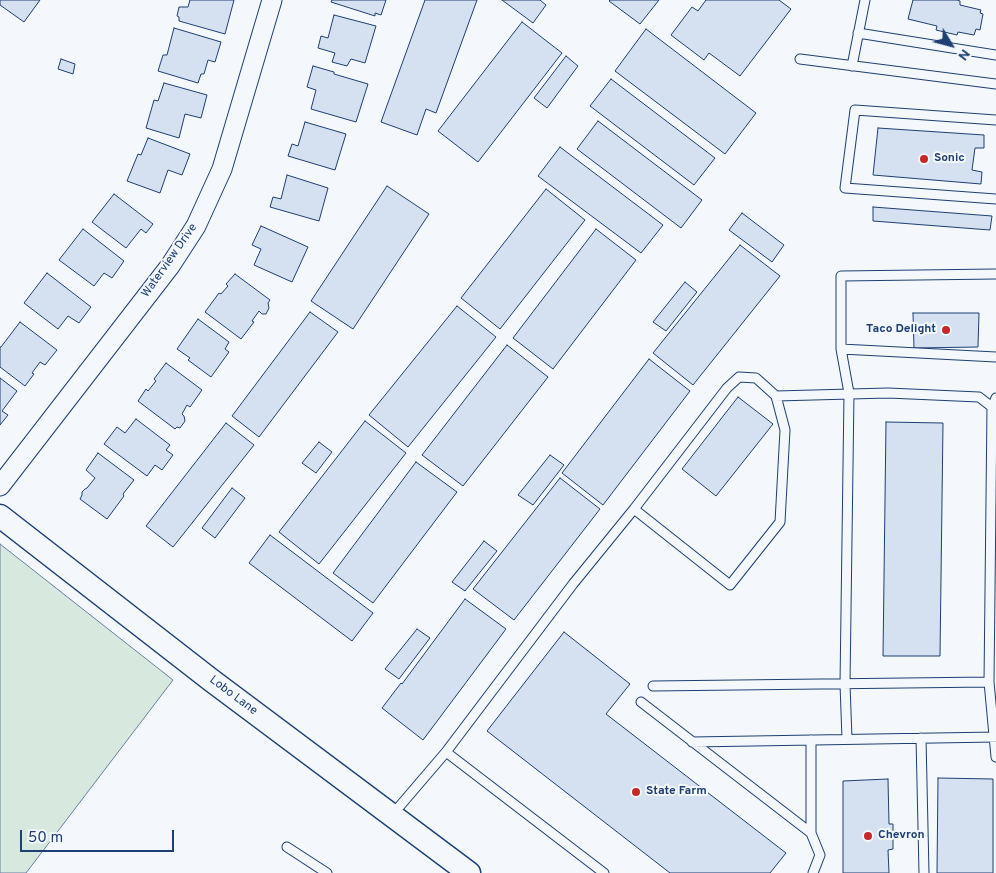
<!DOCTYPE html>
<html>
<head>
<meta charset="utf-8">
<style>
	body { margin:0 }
	#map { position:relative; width:996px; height:873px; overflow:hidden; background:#f4f7fb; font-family:Overpass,sans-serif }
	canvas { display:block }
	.north { position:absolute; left:926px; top:20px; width:50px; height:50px; -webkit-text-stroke:4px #f4f7fb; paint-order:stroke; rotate:127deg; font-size:14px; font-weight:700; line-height:20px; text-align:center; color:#1d3f73 }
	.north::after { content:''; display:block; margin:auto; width:18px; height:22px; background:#1d3f73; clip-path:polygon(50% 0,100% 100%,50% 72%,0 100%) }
	.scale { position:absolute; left:20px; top:830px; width:154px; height:22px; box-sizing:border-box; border:2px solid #1d3f73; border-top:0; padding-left:6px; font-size:15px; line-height:18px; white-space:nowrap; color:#1d3f73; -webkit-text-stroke:4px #f4f7fb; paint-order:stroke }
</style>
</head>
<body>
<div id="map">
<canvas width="996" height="873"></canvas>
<div class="north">N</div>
<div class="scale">50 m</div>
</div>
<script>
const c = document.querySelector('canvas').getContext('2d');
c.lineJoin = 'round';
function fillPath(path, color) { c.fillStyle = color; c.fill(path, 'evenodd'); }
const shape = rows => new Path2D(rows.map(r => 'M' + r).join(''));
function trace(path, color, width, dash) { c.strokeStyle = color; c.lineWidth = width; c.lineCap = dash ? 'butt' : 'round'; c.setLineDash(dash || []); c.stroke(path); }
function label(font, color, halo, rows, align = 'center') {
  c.font = font + ' Overpass,sans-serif'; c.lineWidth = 4; c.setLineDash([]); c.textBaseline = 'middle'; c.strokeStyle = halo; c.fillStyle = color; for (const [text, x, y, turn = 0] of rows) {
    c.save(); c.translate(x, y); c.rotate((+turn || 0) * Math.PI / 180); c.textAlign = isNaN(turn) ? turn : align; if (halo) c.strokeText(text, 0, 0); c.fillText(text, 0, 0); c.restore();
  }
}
const green = shape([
	[0,544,173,680,26,873,0,873,0,544]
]);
fillPath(green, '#d7e8df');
trace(green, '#687fa3', 1);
const building = shape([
	[0,0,40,0,24,22,0,5,0,0],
	[190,0,234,0,225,34,179,21,179,17,177,16,179,7,188,7,190,0],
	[332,0,386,0,381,15,375,13,375,16,331,2,332,0],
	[425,0,477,0,436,113,426,109,417,135,381,122,425,0],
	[502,0,540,0,546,5,533,23,502,0],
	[610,0,659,0,640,24,609,1,610,0],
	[706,0,779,0,791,9,740,76,709,53,704,60,671,35,692,7,698,11,706,0],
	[913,0,957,0,960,1,960,5,981,10,980,13,983,14,980,30,976,29,974,35,958,32,957,35,936,30,937,26,908,19,913,0],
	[334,15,376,26,365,63,351,59,347,66,332,62,335,53,318,48,321,36,328,38,334,15],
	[522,22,562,53,478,162,438,131,522,22],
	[174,28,221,42,215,62,208,60,204,74,201,74,198,83,158,71,163,55,167,55,174,28],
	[646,29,756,113,725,154,615,71,646,29],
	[566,56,578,66,547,108,534,98,566,56],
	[61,59,75,64,73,74,58,69,61,59],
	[313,66,334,72,334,74,368,84,356,122,311,109,316,90,307,87,313,66],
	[611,79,715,158,694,185,590,106,611,79],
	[164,83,207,95,201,118,185,114,179,138,146,128,154,100,158,101,164,83],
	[598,121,702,200,681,228,577,149,598,121],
	[305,122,346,134,335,170,288,156,292,144,298,146,305,122],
	[878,128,984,135,984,148,975,148,972,170,982,172,981,184,873,175,878,128],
	[148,138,190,154,182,175,168,170,160,193,127,181,138,154,141,155,148,138],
	[560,147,663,225,641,253,538,176,560,147],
	[287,175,328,188,319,221,270,207,273,197,281,199,287,175],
	[387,186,429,214,353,329,311,301,387,186],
	[546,189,585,220,500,329,461,298,546,189],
	[114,194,153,224,146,233,141,229,126,248,92,222,114,194],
	[873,207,992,216,990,230,873,221,873,207],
	[742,213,784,245,772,262,729,230,742,213],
	[261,226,308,247,292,282,254,265,261,249,252,245,261,226],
	[83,229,124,261,112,278,104,273,94,286,59,260,83,229],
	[596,229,636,260,553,369,513,338,596,229],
	[740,245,780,276,693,385,653,353,740,245],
	[47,273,91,307,79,323,68,316,58,329,24,303,47,273],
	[235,274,270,300,268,303,269,308,266,314,262,314,259,311,252,321,254,322,241,339,205,312,219,293,221,294,228,286,226,284,235,274],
	[685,282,697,292,666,331,653,322,685,282],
	[457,306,496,337,408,447,369,415,457,306],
	[310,312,338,332,259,437,232,416,310,312],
	[913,313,979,313,978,347,914,348,913,313],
	[198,319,229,342,225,349,229,352,211,377,188,360,190,358,177,349,198,319],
	[20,322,57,350,45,365,40,362,32,373,34,374,25,386,0,367,0,347,1,347,20,322],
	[507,345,548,377,463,486,422,455,507,345],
	[649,359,690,391,603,505,562,473,649,359],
	[166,363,202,390,190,407,187,405,182,414,184,416,185,421,180,428,177,427,175,429,138,401,146,389,148,391,156,381,154,379,166,363],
	[0,378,17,391,2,411,8,415,0,425,0,378],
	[738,397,773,424,716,496,682,469,738,397],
	[136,419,170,445,166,450,173,455,162,470,155,465,147,476,104,444,117,427,125,433,136,419],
	[365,421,406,453,319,564,279,532,365,421],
	[886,422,943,423,940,656,883,656,886,422],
	[226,423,254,445,173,547,146,526,226,423],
	[319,442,332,452,316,473,302,463,319,442],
	[98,453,134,480,123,494,124,496,107,519,80,499,82,495,82,492,85,489,87,488,95,478,86,470,98,453],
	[550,455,564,465,533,505,518,495,550,455],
	[416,462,457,492,373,603,333,573,416,462],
	[560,478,600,509,514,620,473,589,560,478],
	[232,488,245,498,215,538,202,528,232,488],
	[270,535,373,613,352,641,249,563,270,535],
	[484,541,497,551,465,591,452,582,484,541],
	[465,599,506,629,423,740,382,708,401,683,402,684,465,599],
	[417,629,430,638,399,679,385,669,417,629],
	[564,632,630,684,606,714,786,853,770,873,670,873,487,731,564,632],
	[938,778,993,779,993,873,937,873,938,778],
	[888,779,889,824,893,824,893,849,888,850,889,873,843,873,843,781,888,779]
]);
fillPath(building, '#d5e0f0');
trace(building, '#1d3f73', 1);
const service = shape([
	[858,33,996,55],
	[800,59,996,84],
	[852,66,865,0],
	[996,120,855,110,845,188,996,199],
	[841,349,996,357],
	[776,396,888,393,979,397,992,407],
	[996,398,992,407,989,682,996,757],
	[653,686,989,682],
	[641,702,811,833,820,855,813,873],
	[921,738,924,873],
	[847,739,845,684,849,393,841,349,841,276,996,274],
	[811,740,811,833],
	[692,742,996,737],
	[446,752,604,873],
	[393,814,446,752,573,584,634,509,727,388,739,377,756,378,776,396,785,430,780,522,730,585,634,509],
	[287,847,327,873]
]);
const minor = shape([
	[0,486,170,266,196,226,222,169,272,0]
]);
const tertiary = shape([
	[0,516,211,680,469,873]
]);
trace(service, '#1d3f73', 11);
trace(minor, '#1d3f73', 21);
trace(tertiary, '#1d3f73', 25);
trace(service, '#f4f7fb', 9);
trace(minor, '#f4f7fb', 19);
trace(tertiary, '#f4f7fb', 22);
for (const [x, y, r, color] of [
	[924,159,5,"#c62828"],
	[946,330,5,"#c62828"],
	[636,792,5,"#c62828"],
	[868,836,5,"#c62828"]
]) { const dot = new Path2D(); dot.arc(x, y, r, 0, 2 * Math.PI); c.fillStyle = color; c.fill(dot); trace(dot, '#f4f7fb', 2); }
label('bold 12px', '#1d3f73', '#f4f7fb', [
	["Sonic",934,159],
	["Taco Delight",936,330,"right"],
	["State Farm",646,792],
	["Chevron",878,836]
], 'left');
label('12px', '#1d3f73', '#f4f7fb', [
	["Waterview Drive",170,261,-55],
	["Lobo Lane",233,696,37]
]);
</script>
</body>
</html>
